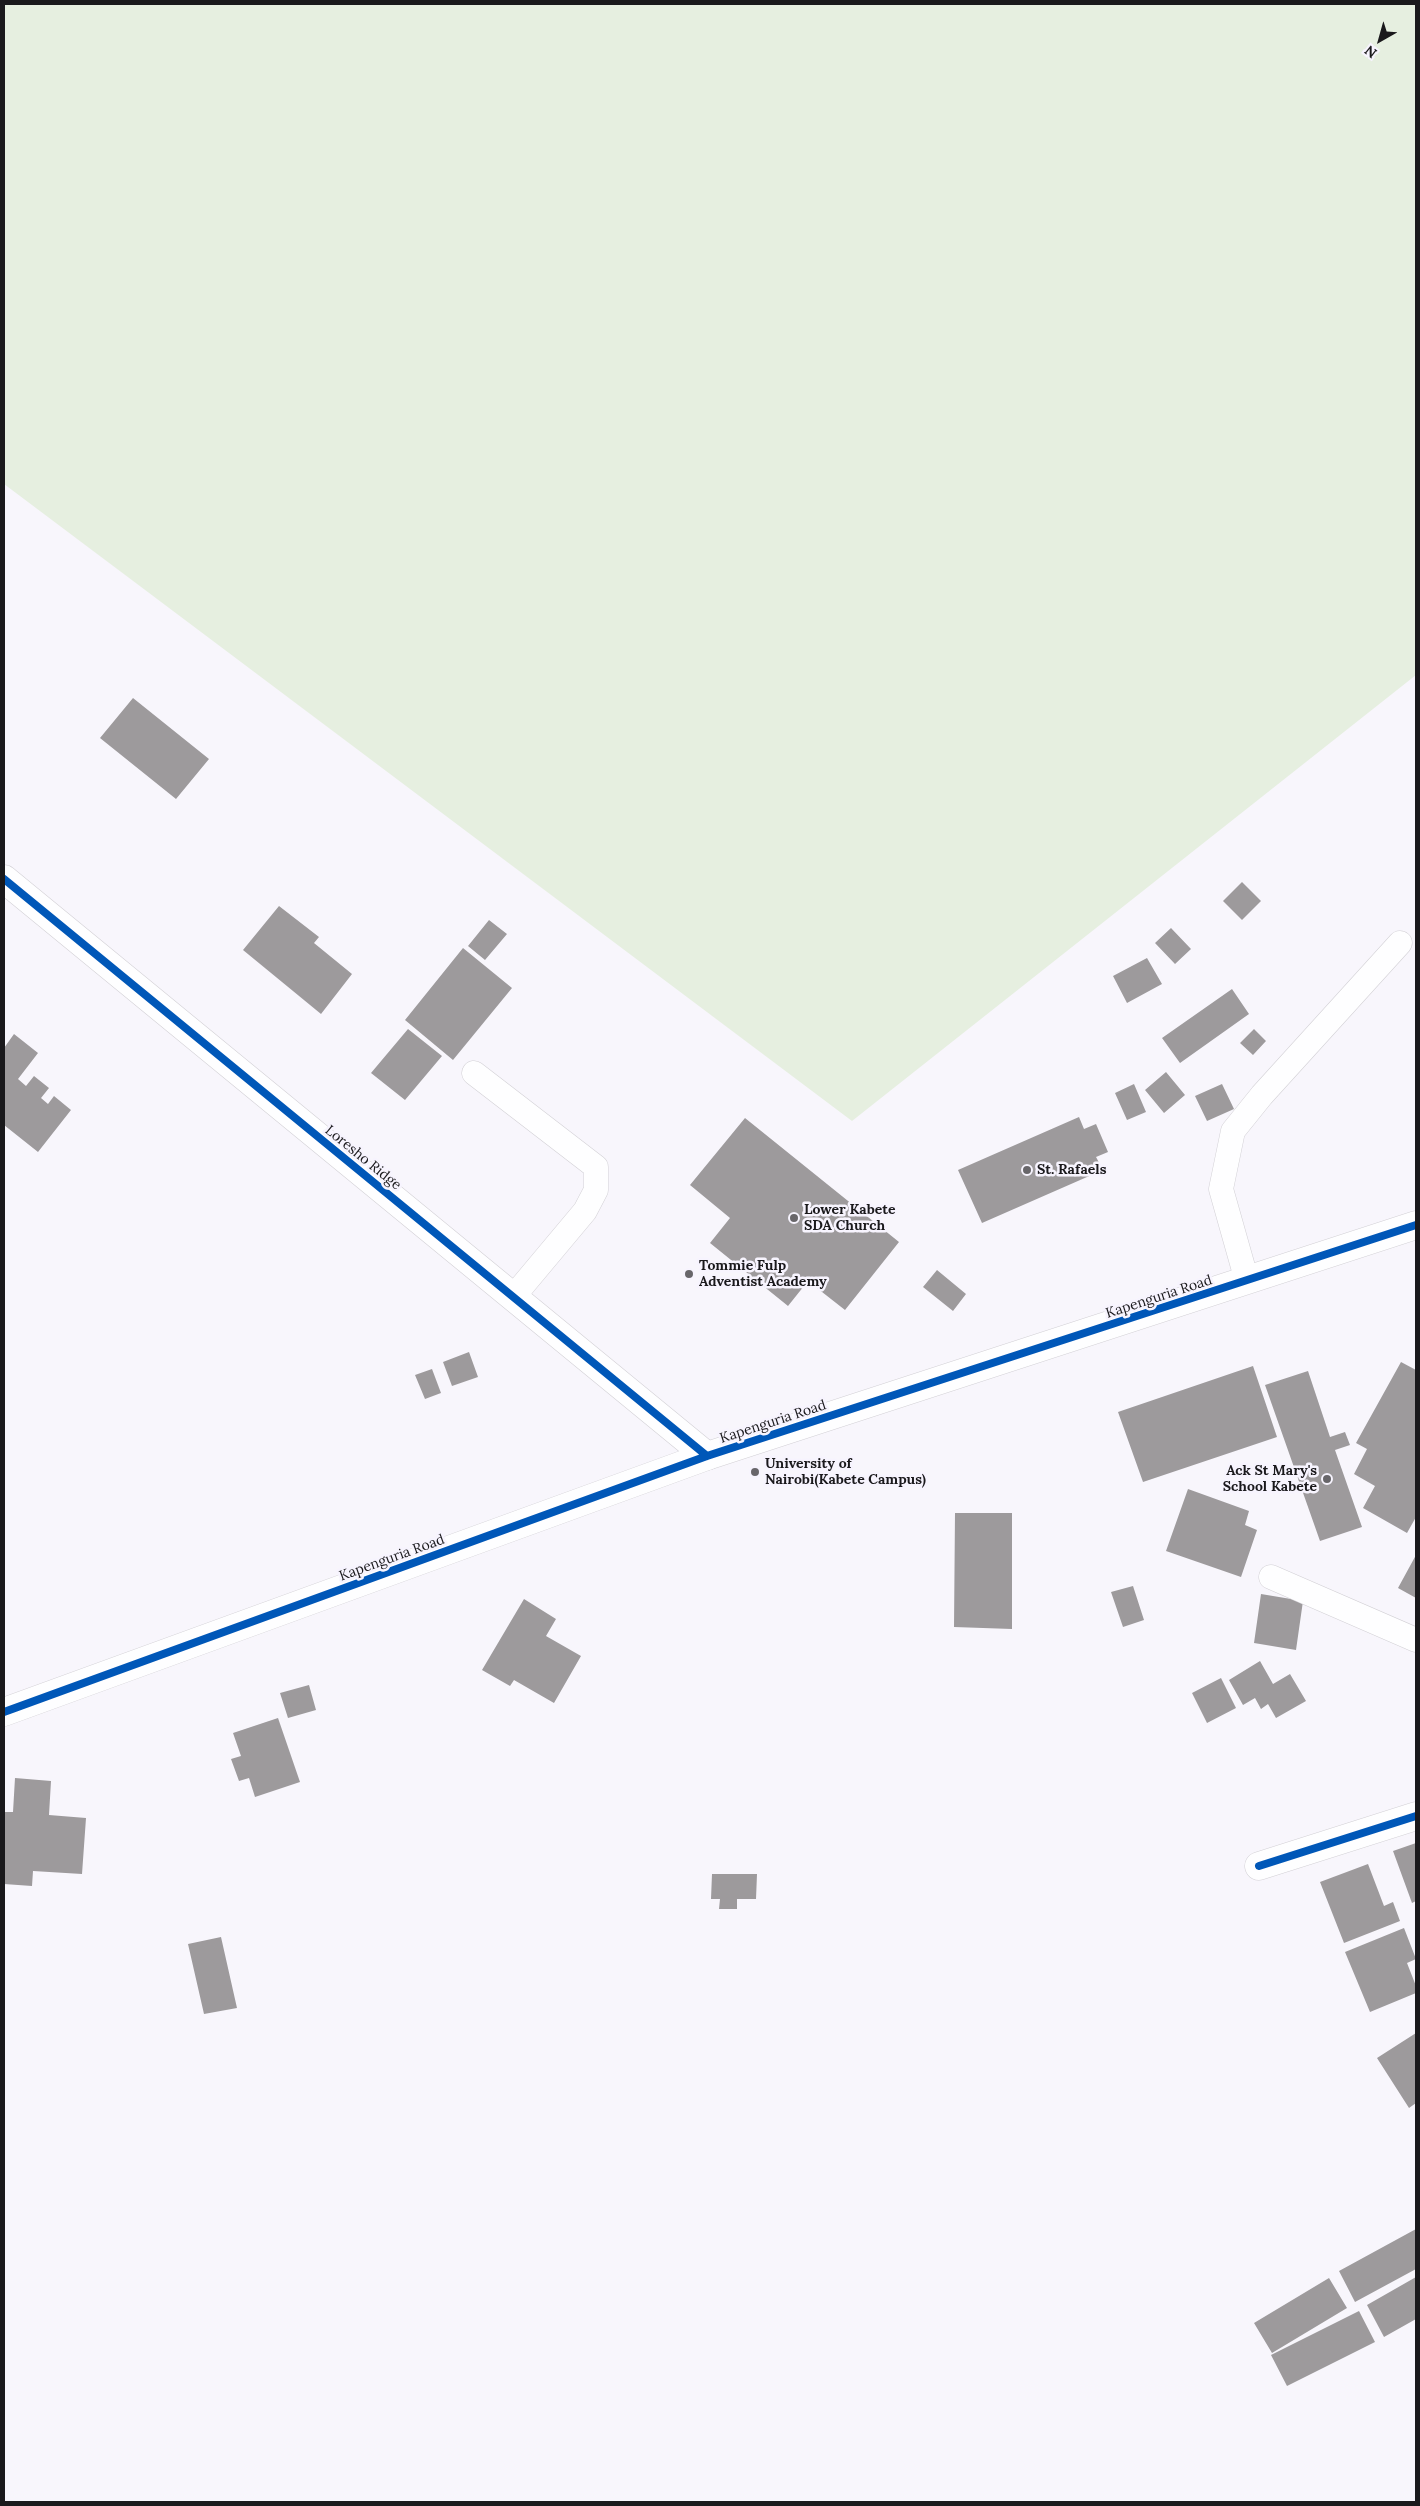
<!DOCTYPE html>
<html>
<head>
<meta charset="utf-8">
<style>
	body { margin:0 }
	#map { position:relative; width:1420px; height:2506px; overflow:hidden; background:#f8f6fc; font-family:Lora,serif }
	canvas { display:block }
	.frame { position:absolute; inset:0; border:5px solid #1a191c; pointer-events:none }
	.north { position:absolute; left:1355px; top:15px; width:50px; height:50px; -webkit-text-stroke:4px #f7f4fe; paint-order:stroke; rotate:218deg; font-size:14px; font-weight:700; line-height:20px; text-align:center; color:#1a191c }
	.north::after { content:''; display:block; margin:auto; width:18px; height:22px; background:#1a191c; clip-path:polygon(50% 0,100% 100%,50% 72%,0 100%) }
</style>
</head>
<body>
<div id="map">
<canvas width="1420" height="2506"></canvas>
<div class="frame"></div>
<div class="north">N</div>
</div>
<script>
const c = document.querySelector('canvas').getContext('2d');
c.lineJoin = 'round';
function fillPath(path, color) { c.fillStyle = color; c.fill(path, 'evenodd'); }
const shape = rows => new Path2D(rows.map(r => 'M' + r).join(''));
function trace(path, color, width, dash) { c.strokeStyle = color; c.lineWidth = width; c.lineCap = dash ? 'butt' : 'round'; c.setLineDash(dash || []); c.stroke(path); }
function label(font, color, halo, rows, align = 'center') {
  c.font = font + ' Lora,serif'; c.lineWidth = 5; c.setLineDash([]); c.textBaseline = 'middle'; c.strokeStyle = halo; c.fillStyle = color; for (const [text, x, y, turn = 0] of rows) {
    c.save(); c.translate(x, y); c.rotate((+turn || 0) * Math.PI / 180); c.textAlign = isNaN(turn) ? turn : align; if (halo) c.strokeText(text, 0, 0); c.fillText(text, 0, 0); c.restore();
  }
}
fillPath(shape([
	[4,4,1416,4,1416,675,852,1121,4,484]
]), '#e6efe0');
fillPath(shape([
	[133,698,209,759,176,799,100,738],
	[1242,882,1261,901,1242,920,1223,901],
	[279,906,319,937,314,943,352,974,321,1014,243,950],
	[489,920,507,934,485,960,468,946],
	[1171,928,1191,949,1175,964,1155,943],
	[463,948,512,988,453,1060,405,1020],
	[1147,958,1162,984,1127,1003,1113,976],
	[1232,989,1249,1014,1180,1063,1162,1038],
	[408,1029,442,1056,405,1100,371,1073],
	[1254,1029,1266,1041,1253,1055,1240,1043],
	[14,1034,38,1053,18,1079,26,1086,34,1076,49,1088,41,1098,48,1104,54,1096,71,1110,38,1152,4,1125,4,1048],
	[1166,1072,1185,1095,1164,1113,1145,1090],
	[1134,1084,1146,1112,1127,1120,1115,1093],
	[1222,1084,1234,1109,1207,1121,1195,1096],
	[1079,1117,1084,1129,1096,1124,1108,1152,1096,1157,1103,1170,982,1223,958,1170],
	[745,1118,899,1242,845,1310,808,1281,788,1306,710,1243,730,1218,690,1185],
	[937,1270,966,1294,953,1311,923,1287],
	[469,1352,478,1377,452,1386,443,1362],
	[1401,1362,1416,1370,1416,1517,1407,1533,1363,1508,1375,1486,1354,1474,1367,1449,1356,1443],
	[1253,1366,1277,1437,1143,1482,1118,1412],
	[432,1369,441,1393,425,1399,415,1375],
	[1308,1371,1330,1437,1345,1432,1350,1445,1335,1450,1362,1527,1320,1541,1265,1385],
	[1188,1489,1249,1511,1245,1525,1257,1530,1241,1577,1166,1551],
	[955,1513,1012,1513,1012,1629,954,1627],
	[1416,1555,1416,1598,1398,1588],
	[1133,1586,1144,1620,1123,1627,1111,1592],
	[1261,1594,1303,1601,1296,1650,1254,1643],
	[524,1599,556,1619,546,1636,581,1656,554,1703,514,1680,510,1686,482,1670],
	[1260,1661,1273,1684,1290,1674,1306,1701,1276,1718,1268,1704,1261,1709,1255,1698,1243,1705,1229,1680],
	[1221,1678,1236,1708,1207,1723,1192,1693],
	[309,1685,316,1710,288,1718,280,1693],
	[278,1718,300,1782,255,1797,249,1778,239,1781,231,1759,241,1756,233,1733],
	[15,1778,51,1781,49,1815,86,1818,82,1874,33,1871,32,1886,4,1884,4,1812,13,1812],
	[1416,1843,1416,1901,1412,1903,1393,1851],
	[1368,1864,1384,1906,1393,1902,1400,1921,1344,1943,1320,1882],
	[712,1874,757,1874,756,1899,737,1899,737,1909,719,1909,720,1899,711,1899],
	[1404,1928,1416,1959,1407,1963,1416,1986,1416,1993,1370,2012,1345,1952],
	[221,1937,237,2008,204,2014,188,1944],
	[1416,2033,1416,2103,1409,2108,1377,2058],
	[1416,2229,1416,2269,1355,2302,1339,2271],
	[1416,2277,1416,2319,1384,2337,1367,2305],
	[1329,2278,1347,2308,1272,2353,1254,2323],
	[1359,2311,1375,2342,1287,2386,1271,2355]
]), '#9d9a9c');
const lane = shape([
	[474,1073,596,1167,596,1190,585,1211,513,1297],
	[1247,1281,1221,1189,1233,1131,1262,1095,1400,943],
	[1271,1577,1416,1640]
]);
const street = shape([
	[4,1712,707,1456],
	[1259,1866,1416,1816]
]);
const secondary = shape([
	[4,879,707,1456,1416,1225]
]);
trace(lane, '#d2d0d5', 25);
trace(street, '#d2d0d5', 29);
trace(secondary, '#d2d0d5', 29);
trace(lane, '#fefeff', 24);
trace(street, '#fefeff', 28);
trace(secondary, '#fefeff', 28);
trace(shape([
	[4,879,707,1456],
	[4,1712,707,1456,1416,1225],
	[1259,1866,1416,1816]
]), '#0057b8', 8);
for (const [x, y, r, color] of [
	[1027,1170,5,"#68666a"],
	[794,1218,5,"#68666a"],
	[689,1274,5,"#68666a"],
	[755,1472,5,"#68666a"],
	[1327,1479,5,"#68666a"]
]) { const dot = new Path2D(); dot.arc(x, y, r, 0, 2 * Math.PI); c.fillStyle = color; c.fill(dot); trace(dot, '#f7f4fe', 2); }
label('14px', '#1a191c', '#f7f4fe', [
	["Loresho Ridge",363,1158,39],
	["Kapenguria Road",1159,1297,-18],
	["Kapenguria Road",773,1422,-18],
	["Kapenguria Road",392,1558,-20]
]);
label('bold 14px', '#1a191c', '#f7f4fe', [
	["St. Rafaels",1037,1170],
	["Lower Kabete",804,1210],
	["SDA Church",804,1226],
	["Tommie Fulp",699,1266],
	["Adventist Academy",699,1282],
	["University of",765,1464],
	["Nairobi(Kabete Campus)",765,1480],
	["Ack St Mary's",1317,1471,"right"],
	["School Kabete",1317,1487,"right"]
], 'left');
</script>
</body>
</html>
